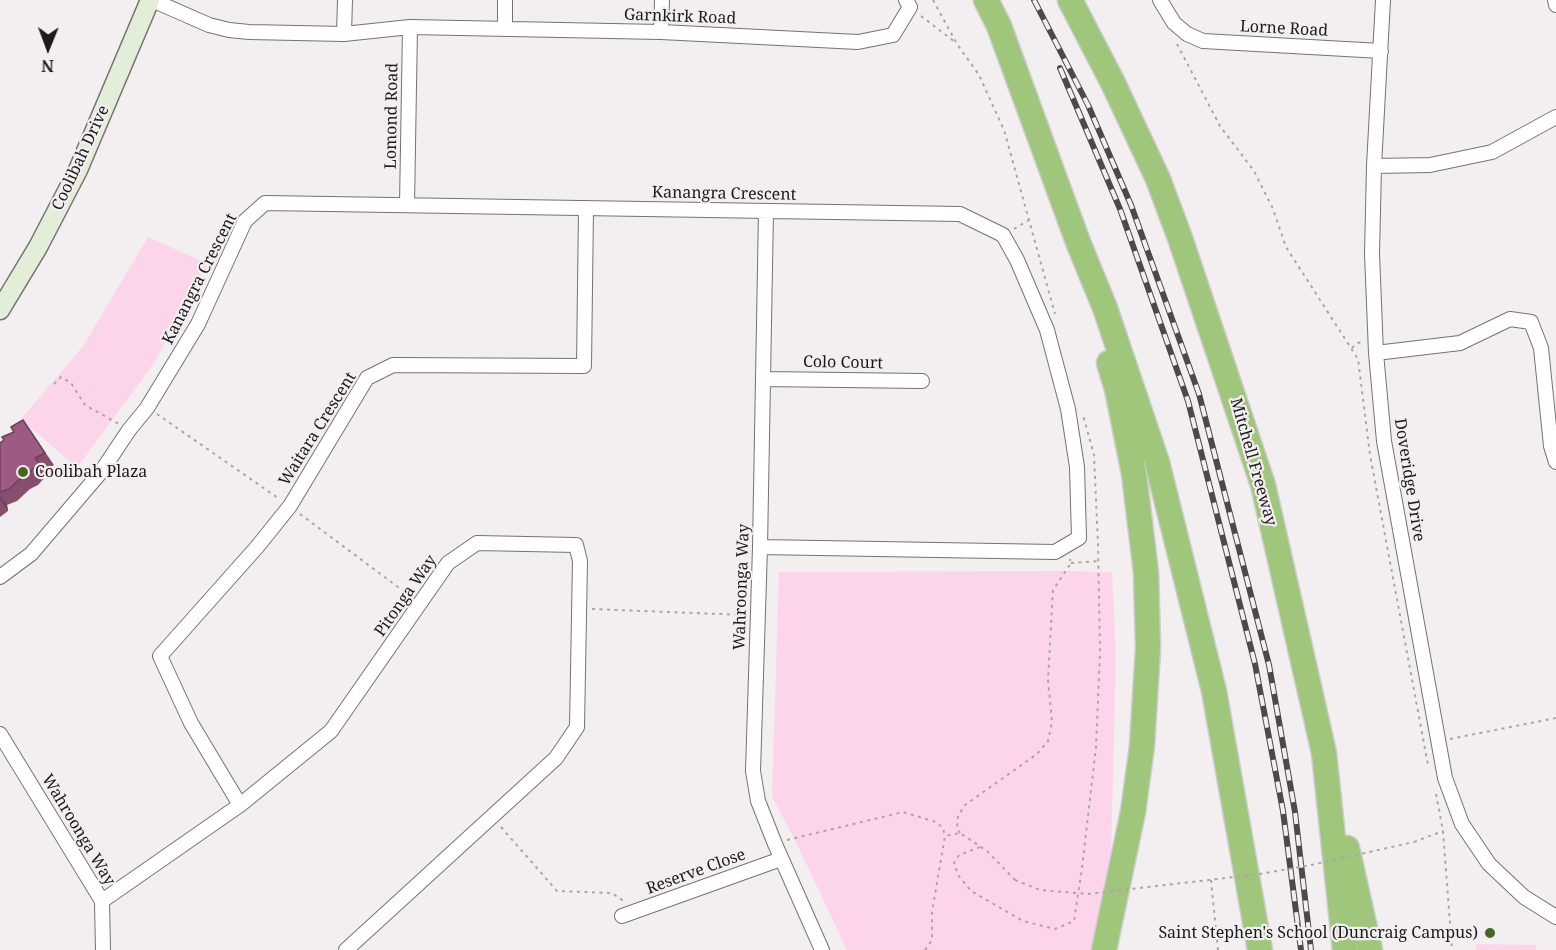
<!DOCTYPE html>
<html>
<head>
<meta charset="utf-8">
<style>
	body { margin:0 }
	#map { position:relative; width:1556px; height:950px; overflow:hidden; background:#f3eef0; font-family:"Noto Serif",serif }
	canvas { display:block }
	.north { position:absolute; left:18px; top:18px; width:60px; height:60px; -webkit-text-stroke:4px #f3eef0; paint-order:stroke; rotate:181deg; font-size:16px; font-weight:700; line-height:24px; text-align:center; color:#1c1a1b }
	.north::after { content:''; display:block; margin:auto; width:21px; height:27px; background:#1c1a1b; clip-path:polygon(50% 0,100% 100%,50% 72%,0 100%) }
</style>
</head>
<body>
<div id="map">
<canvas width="1556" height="950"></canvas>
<div class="north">N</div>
</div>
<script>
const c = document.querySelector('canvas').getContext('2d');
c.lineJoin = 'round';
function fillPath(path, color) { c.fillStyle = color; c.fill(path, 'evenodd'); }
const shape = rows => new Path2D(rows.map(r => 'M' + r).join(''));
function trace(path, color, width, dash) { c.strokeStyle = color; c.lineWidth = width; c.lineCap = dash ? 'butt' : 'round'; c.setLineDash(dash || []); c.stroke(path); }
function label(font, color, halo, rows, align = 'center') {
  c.font = font + ' "Noto Serif",serif'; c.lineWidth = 4.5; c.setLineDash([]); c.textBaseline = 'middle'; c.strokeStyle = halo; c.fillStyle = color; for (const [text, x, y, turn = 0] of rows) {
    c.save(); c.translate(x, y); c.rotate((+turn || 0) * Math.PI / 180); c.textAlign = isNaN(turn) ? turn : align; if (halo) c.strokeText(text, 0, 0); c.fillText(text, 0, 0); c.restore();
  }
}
fillPath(shape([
	[148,237,208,264,154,363,77,468,21,419,83,346],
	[1065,571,1112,572,1116,654,1111,853,1093,950,847,950,794,838,772,797,779,572],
	[1476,944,1536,945,1536,950,1476,950]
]), '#fdd5ea');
const minor = shape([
	[152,0,209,25,229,30,249,32,344,34,410,27,661,32,858,42,893,35,910,7,906,0],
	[1160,0,1174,23,1187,34,1203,41,1381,51],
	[1383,0,1374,166,1372,254,1376,353,1384,441,1445,778,1462,824,1489,864,1524,897,1556,917],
	[1555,0,1556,5],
	[505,29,505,0],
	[661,32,662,0],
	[344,34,345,0],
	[1374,166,1430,165,1492,152,1556,117],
	[407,205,410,27],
	[766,211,760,547,753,771,758,801,775,844,822,950],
	[1376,353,1460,343,1510,319,1531,322,1541,348,1551,446,1556,462],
	[763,379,922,381],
	[0,577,31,554,101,472,129,430,147,408,198,324,245,221,265,203,960,214,1003,235,1017,260,1047,330,1068,409,1077,467,1079,538,1055,552,760,547],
	[0,734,102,901,103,950],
	[240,805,191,723,160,656,257,547,290,506,367,378,393,365,584,366,586,208],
	[102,901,240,805,331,731,448,563,477,543,576,545,580,561,577,727,556,758,346,950],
	[622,916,781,859]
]);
const secondary = shape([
	[0,310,38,247,78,170,150,0]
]);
const motorway = shape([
	[986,0,999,26,1078,242,1105,308,1157,462,1214,691,1260,950],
	[1070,0,1113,83,1158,179,1180,238,1263,485,1324,753,1345,950],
	[1347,848,1370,950],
	[1104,950,1133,812,1142,746,1148,648,1146,572,1134,474,1117,389,1109,363]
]);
trace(minor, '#767274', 16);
trace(secondary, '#767274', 21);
trace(motorway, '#cdcdcd', 27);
trace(shape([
	[933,0,957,44,979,75,1004,130,1055,314],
	[921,16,955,42],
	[1177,44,1220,126,1254,171,1273,209,1286,247,1358,359,1370,455,1428,765],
	[1014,229,1029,220],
	[1352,348,1357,343,1364,342],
	[54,384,61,377,71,383,85,405,119,424],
	[157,414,278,498],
	[300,514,410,596],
	[1071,563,1099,561],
	[592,609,745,615],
	[1450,739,1556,718],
	[1436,794,1443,831,1452,950],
	[501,827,557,891,612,893,625,902],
	[960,833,957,828,958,816,965,805,1037,754,1048,741,1052,722,1048,680,1053,590,1071,563,1070,559],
	[787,840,903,812,936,822,943,828,945,836],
	[1414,842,1443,831],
	[980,847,959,855,954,863,958,875,971,891,1023,921,1055,929,1074,921,1082,868,1096,747,1100,652,1098,544,1094,455,1083,415],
	[1211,880,1218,950],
	[925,950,932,940,932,912,945,836,960,833,987,851,1015,880]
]), '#aaa6a8', 2, [3, 4.5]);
trace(minor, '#fff', 14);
trace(secondary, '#e2eed7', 18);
trace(motorway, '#a0c67b', 24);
const rail = shape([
	[1034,0,1088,105,1131,205,1199,394,1269,665,1295,812,1311,950],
	[1060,68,1120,209,1188,401,1255,664,1283,811,1301,950]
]);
trace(rail, '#4c494a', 6);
trace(rail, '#f3eef0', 4, [11]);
trace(shape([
	[1015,880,1040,890,1088,894,1260,874,1311,865,1414,842]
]), '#aaa6a8', 2, [3, 4.5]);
fillPath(shape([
	[23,420,54,465,44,470,47,475,38,485,30,489,17,501,7,505,8,511,0,517,0,443,14,432]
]), '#884e70');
fillPath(shape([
	[0,496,7,505,8,511,0,499]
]), '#6f405b');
const building = shape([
	[23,420,45,453,35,458,39,463,29,473,22,477,9,489,0,492,0,443,4,440,2,437,14,432,11,427,23,420]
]);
fillPath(building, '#9e5b82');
trace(building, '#6f405b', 1.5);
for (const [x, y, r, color] of [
	[23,472,6,"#46681e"],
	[1490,933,6,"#46681e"]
]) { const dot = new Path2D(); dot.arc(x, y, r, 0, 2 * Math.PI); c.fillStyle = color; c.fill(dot); trace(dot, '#f3eef0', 2); }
label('16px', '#1c1a1b', '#f3eef0', [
	["Garnkirk Road",680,17,2],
	["Lorne Road",1284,29,3],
	["Lomond Road",392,116,-89],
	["Coolibah Drive",81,158,-65],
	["Kanangra Crescent",724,194,1],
	["Kanangra Crescent",200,279,-63],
	["Colo Court",843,363,1],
	["Waitara Crescent",318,429,-58],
	["Mitchell Freeway",1253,462,74],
	["Doveridge Drive",1409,480,81],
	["Wahroonga Way",742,587,-88],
	["Pitonga Way",406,596,-55],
	["Wahroonga Way",78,830,59],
	["Reserve Close",696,872,-20]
]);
label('16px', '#1c1a1b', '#f3eef0', [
	["Coolibah Plaza",35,472],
	["Saint Stephen's School (Duncraig Campus)",1478,933,"right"]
], 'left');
</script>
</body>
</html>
